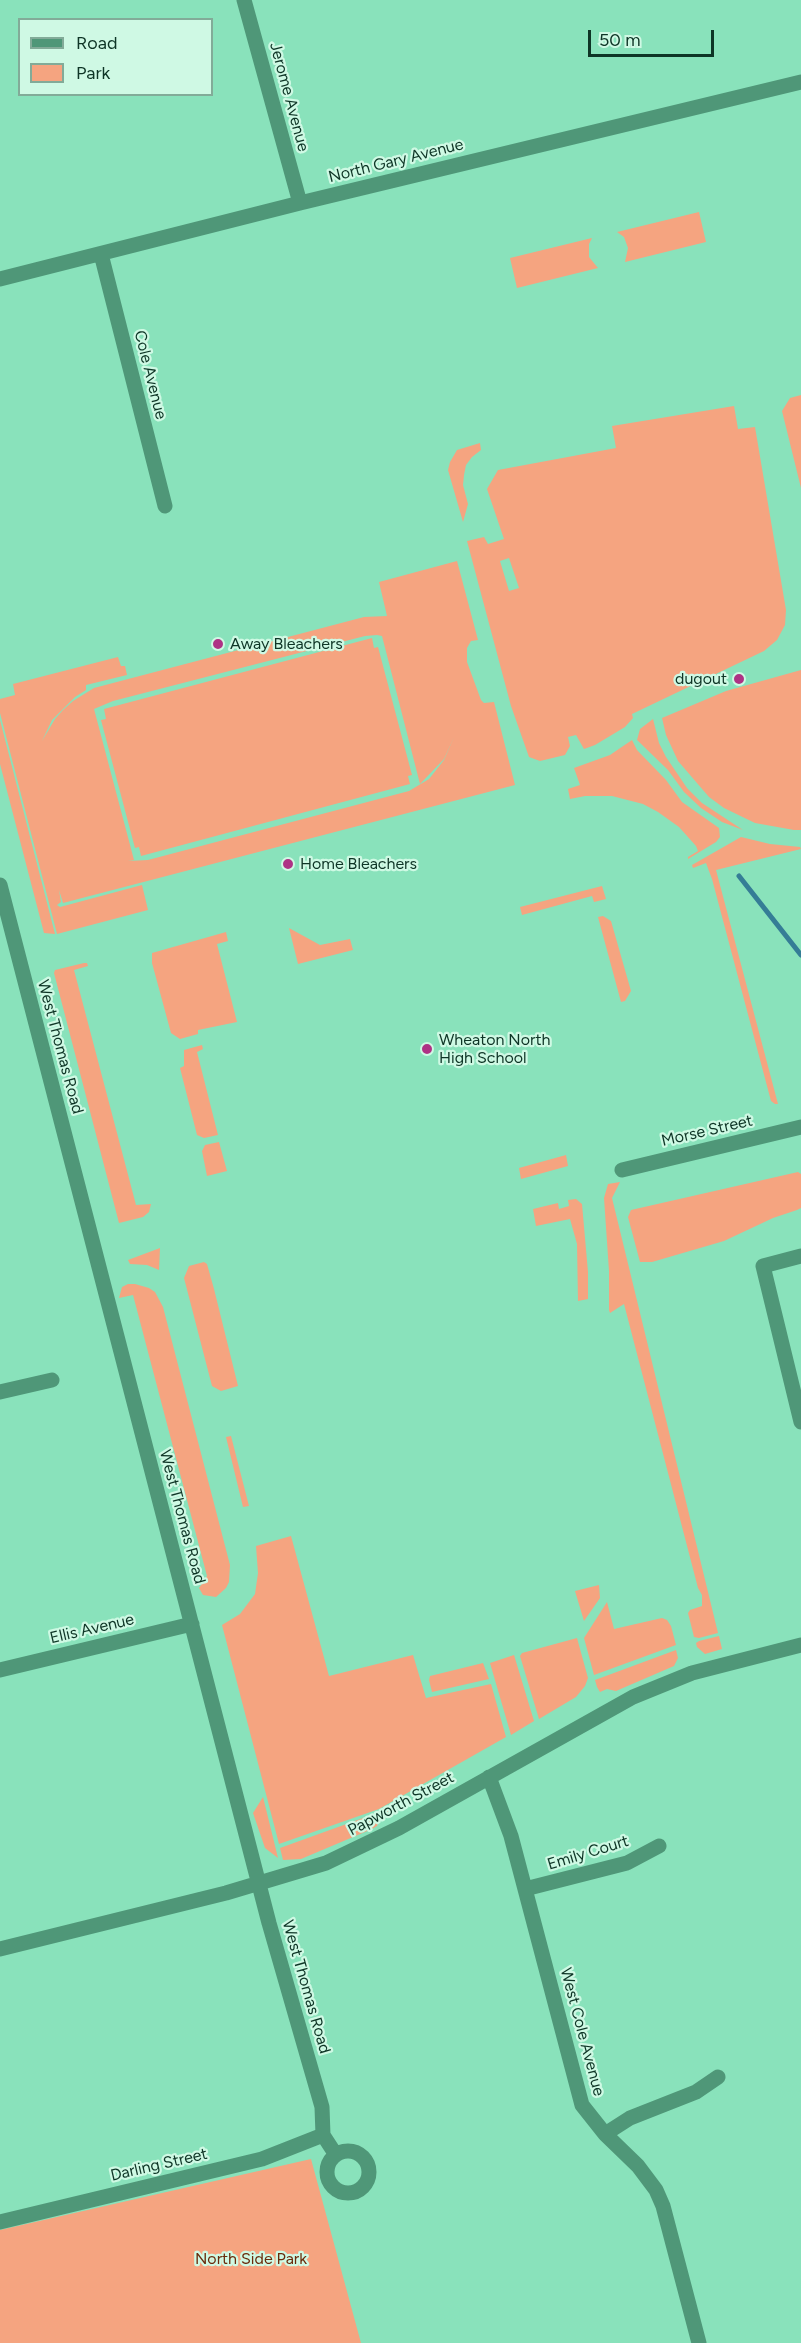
<!DOCTYPE html>
<html>
<head>
<meta charset="utf-8">
<style>
	body { margin:0 }
	#map { position:relative; width:801px; height:2343px; overflow:hidden; background:#89e2bb; font-family:Figtree,sans-serif }
	canvas { display:block }
	.legend { position:absolute; left:18px; top:18px; width:195px; height:78px; box-sizing:border-box; background:#cff9e4; border:2px solid #82ab98; margin:0; padding:8px 10px; list-style:none; font-size:18px; color:#0e3526 }
	.legend li { display:flex; align-items:center; gap:12px; height:30px }
	.legend b { width:30px; border:2px solid #82ab98 }
	.scale { position:absolute; left:588px; top:30px; width:126px; height:27px; box-sizing:border-box; border:3px solid #0e3526; border-top:0; padding-left:8px; font-size:18px; line-height:21px; white-space:nowrap; color:#0e3526; -webkit-text-stroke:4px #cff9e4; paint-order:stroke }
</style>
</head>
<body>
<div id="map">
<canvas width="801" height="2343"></canvas>
<ul class="legend">
<li><b style="height:8px;background:#4f9778"></b>Road</li>
<li><b style="height:16px;background:#f5a480"></b>Park</li>
</ul>
<div class="scale">50 m</div>
</div>
<script>
const c = document.querySelector('canvas').getContext('2d');
c.lineJoin = 'round';
function fillPath(path, color) { c.fillStyle = color; c.fill(path, 'evenodd'); }
const shape = rows => new Path2D(rows.map(r => 'M' + r).join(''));
function trace(path, color, width, dash) { c.strokeStyle = color; c.lineWidth = width; c.lineCap = dash ? 'butt' : 'round'; c.setLineDash(dash || []); c.stroke(path); }
function label(font, color, halo, rows, align = 'center') {
  c.font = font + ' Figtree,sans-serif'; c.lineWidth = 4.5; c.setLineDash([]); c.textBaseline = 'middle'; c.strokeStyle = halo; c.fillStyle = color; for (const [text, x, y, turn = 0] of rows) {
    c.save(); c.translate(x, y); c.rotate((+turn || 0) * Math.PI / 180); c.textAlign = isNaN(turn) ? turn : align; if (halo) c.strokeText(text, 0, 0); c.fillText(text, 0, 0); c.restore();
  }
}
fillPath(shape([
	[699,212,706,242,625,262,628,248,624,237,617,232],
	[592,238,589,244,589,257,598,268,517,288,510,258],
	[801,395,801,488,782,411,790,398],
	[734,406,738,429,755,427,786,610,785,625,777,640,764,651,632,714,633,718,625,727,595,745,584,749,576,735,568,737,570,746,565,755,540,761,529,757,511,706,467,541,484,537,488,544,504,539,487,489,498,470,616,448,612,426],
	[509,558,519,588,509,591,500,561],
	[480,443,481,450,472,457,466,465,464,475,463,485,468,504,463,522,448,470,450,462,457,450],
	[457,561,478,640,471,641,467,648,467,662,481,700,484,703,494,702,515,785,63,903,59,890,61,902,57,905,60,907,142,885,148,910,57,934,0,713,0,699,15,695,13,684,118,657,121,666,125,666,127,675,86,685,86,690,75,697,52,720,42,741,55,719,63,710,73,701,94,688,364,617,387,616,379,582],
	[377,635,382,636,420,784,444,759,454,737,444,760,429,779,409,791,148,860,128,861,134,860,94,709,113,701,365,636],
	[372,638,374,648,378,647,412,775,408,776,410,784,141,856,139,847,135,848,101,720,106,719,104,709],
	[801,670,801,830,794,830,755,823,724,808,709,797,678,761,666,735,662,718,726,691],
	[653,719,659,743,666,757,687,788,702,803,743,830,722,822,701,808,684,792,668,770,637,740,640,729],
	[0,720,55,934,44,933,0,764],
	[632,740,637,750,666,780,682,802,719,828,720,837,716,842,688,859,688,857,698,851,696,846,679,827,658,812,643,804,612,796,585,796,570,799,568,789,580,785,574,768,610,755],
	[741,837,770,844,800,847,801,849,716,870,778,1104,775,1104,771,1101,712,879,706,863,693,868,692,865],
	[602,886,606,899,594,902,592,896,522,915,520,907],
	[603,916,611,921,631,991,625,1001,621,1002,598,917],
	[289,928,320,945,350,939,353,950,298,964],
	[226,932,228,941,217,944,237,1022,198,1030,198,1034,180,1039,171,1033,152,963,152,953],
	[84,963,87,963,88,966,74,970,136,1205,151,1204,149,1212,143,1217,119,1223,54,973,55,970],
	[202,1045,203,1049,197,1052,218,1135,204,1138,197,1135,180,1068,184,1066,184,1050],
	[219,1142,227,1171,207,1176,202,1151,205,1145],
	[566,1155,568,1166,521,1179,519,1168],
	[798,1172,801,1174,801,1208,797,1210,773,1218,724,1241,652,1262,640,1262,628,1217,631,1210],
	[620,1182,612,1198,718,1633,699,1638,694,1637,688,1613,690,1610,702,1606,702,1595,698,1588,624,1304,610,1313,609,1310,609,1271,604,1198,608,1184],
	[576,1199,582,1204,588,1272,588,1299,578,1301,577,1244,570,1219,536,1226,533,1209,558,1203,559,1209,569,1206,568,1200],
	[160,1248,159,1270,147,1265,130,1264,128,1260],
	[204,1262,207,1264,214,1289,238,1386,221,1391,212,1386,184,1278,189,1266],
	[128,1284,135,1284,149,1288,155,1292,163,1307,230,1565,229,1582,226,1588,216,1597,203,1595,199,1588,207,1576,133,1295,119,1298,122,1287],
	[231,1436,249,1506,243,1507,226,1437],
	[291,1536,329,1676,413,1655,426,1698,491,1684,506,1737,379,1809,279,1844,222,1625,240,1614,255,1594,258,1573,256,1546],
	[599,1585,600,1598,584,1621,575,1591],
	[607,1602,614,1629,662,1618,667,1620,671,1626,676,1645,594,1675,584,1638],
	[719,1636,722,1649,705,1654,697,1647,696,1643,699,1641],
	[577,1638,588,1678,585,1686,576,1697,539,1719,520,1656,522,1653],
	[676,1650,678,1658,674,1666,616,1691,607,1689,600,1692,597,1687,595,1680],
	[514,1655,534,1721,511,1735,490,1663],
	[483,1663,489,1679,432,1692,429,1680,430,1676],
	[263,1797,278,1858,265,1848,253,1813],
	[388,1809,389,1811,380,1819,377,1826,372,1829,301,1859,283,1860,280,1848],
	[311,2159,361,2343,0,2343,0,2230]
]), '#f5a480');
trace(shape([
	[739,876,801,955]
]), '#357d96', 5);
trace(shape([
	[244,0,300,203],
	[101,254,165,506],
	[0,279,300,203,801,82],
	[0,885,269,1923,322,2107,323,2135,336,2155],
	[622,1170,801,1127],
	[801,1256,763,1266,801,1422],
	[0,1392,52,1380],
	[0,1670,192,1624],
	[489,1777,511,1836,582,2105,605,2134,638,2166,656,2190,663,2206,699,2343],
	[525,1889,627,1863,659,1846],
	[0,1949,226,1893,326,1863,399,1828,633,1697,692,1673,801,1645],
	[605,2134,630,2118,696,2092,718,2077],
	'327 2172a21 21 0 1 1 42 0a21 21 0 1 1-42 0Z',
	[0,2222,262,2159,323,2135]
]), '#4f9778', 15);
for (const [x, y, r, color] of [
	[218,644,6,"#ae3285"],
	[739,679,6,"#ae3285"],
	[288,864,6,"#ae3285"],
	[427,1049,6,"#ae3285"]
]) { const dot = new Path2D(); dot.arc(x, y, r, 0, 2 * Math.PI); c.fillStyle = color; c.fill(dot); trace(dot, '#cff9e4', 2); }
label('16px', '#0e3526', '#cff9e4', [
	["Jerome Avenue",289,97,75],
	["North Gary Avenue",396,161,-14],
	["Cole Avenue",150,375,76],
	["West Thomas Road",60,1047,75],
	["Morse Street",707,1131,-13],
	["West Thomas Road",182,1517,75],
	["Ellis Avenue",92,1629,-13],
	["Papworth Street",401,1804,-28],
	["Emily Court",588,1853,-17],
	["West Thomas Road",306,1987,74],
	["West Cole Avenue",582,2032,75],
	["Darling Street",159,2165,-13]
]);
label('16px', '#0e3526', '#cff9e4', [
	["Away Bleachers",230,644],
	["dugout",727,679,"right"],
	["Home Bleachers",300,864],
	["Wheaton North",439,1040],
	["High School",439,1058]
], 'left');
label('16px', '#692b0b', '#cff9e4', [
	["North Side Park",251,2259]
]);
</script>
</body>
</html>
